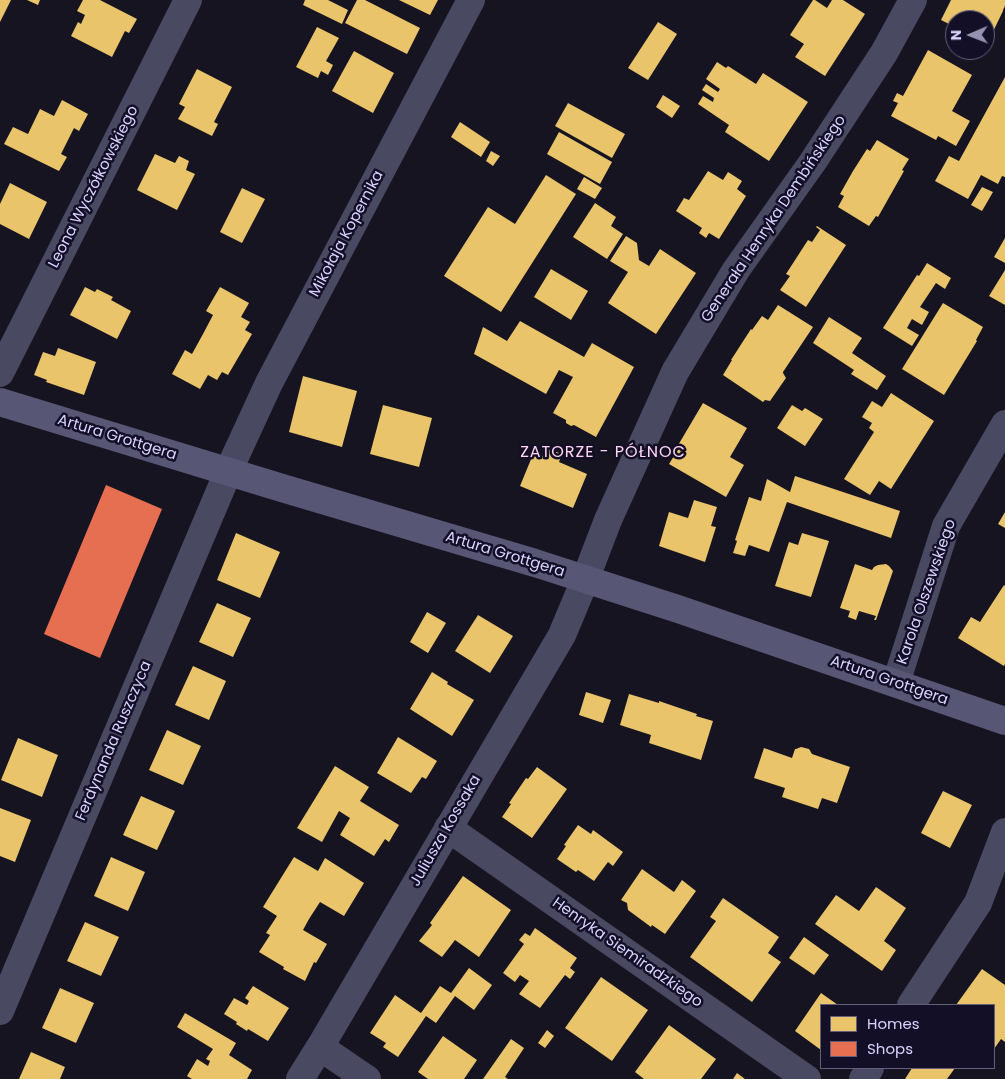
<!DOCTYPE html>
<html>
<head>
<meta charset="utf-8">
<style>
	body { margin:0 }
	#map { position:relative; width:1005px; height:1079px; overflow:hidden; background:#161421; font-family:Poppins,sans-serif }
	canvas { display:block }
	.legend { position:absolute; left:820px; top:1004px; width:175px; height:65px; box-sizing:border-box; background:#130f26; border:1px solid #625e7d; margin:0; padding:6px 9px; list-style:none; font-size:15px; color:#d9d4ff }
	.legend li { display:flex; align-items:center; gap:10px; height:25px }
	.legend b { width:25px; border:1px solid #625e7d }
	.north { position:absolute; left:945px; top:10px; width:50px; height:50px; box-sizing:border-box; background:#130f26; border:1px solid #625e7d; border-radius:50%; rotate:269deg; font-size:14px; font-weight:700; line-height:20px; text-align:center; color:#d9d4ff }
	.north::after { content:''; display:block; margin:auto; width:18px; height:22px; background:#9591b1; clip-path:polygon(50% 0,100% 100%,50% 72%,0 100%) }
</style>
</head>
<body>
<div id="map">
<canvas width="1005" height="1079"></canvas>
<ul class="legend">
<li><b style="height:14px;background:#e9c46a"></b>Homes</li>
<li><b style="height:14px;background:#e76f51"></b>Shops</li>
</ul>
<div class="north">N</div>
</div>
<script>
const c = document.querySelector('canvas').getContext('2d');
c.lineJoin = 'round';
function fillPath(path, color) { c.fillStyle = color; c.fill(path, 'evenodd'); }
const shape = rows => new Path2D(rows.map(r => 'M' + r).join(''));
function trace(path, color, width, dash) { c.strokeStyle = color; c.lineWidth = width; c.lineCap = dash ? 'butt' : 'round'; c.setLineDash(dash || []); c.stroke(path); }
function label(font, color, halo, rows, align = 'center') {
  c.font = font + ' Poppins,sans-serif'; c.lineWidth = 5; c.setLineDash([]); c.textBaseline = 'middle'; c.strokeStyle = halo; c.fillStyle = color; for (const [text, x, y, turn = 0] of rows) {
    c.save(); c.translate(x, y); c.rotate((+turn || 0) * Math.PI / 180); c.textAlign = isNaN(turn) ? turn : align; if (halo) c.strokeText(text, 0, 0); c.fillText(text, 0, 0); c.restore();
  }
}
fillPath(shape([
	[0,0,11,0,0,22],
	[27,0,40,0,38,5],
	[83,0,100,0,137,19,129,33,125,31,112,57,71,36,78,22,81,24,85,15,77,11],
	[305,0,328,0,348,10,342,24,303,5],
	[357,0,365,0,420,28,407,54,345,23],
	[399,0,438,0,430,15],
	[813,0,815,0,827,8,832,0,843,0,865,14,825,76,795,57,804,44,790,35],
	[951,0,1005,0,1005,6,1003,10,1003,11,987,44,985,43,985,20,955,20,955,27,941,20],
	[658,22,677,34,648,80,628,68],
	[317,27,339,38,326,61,333,65,328,75,321,71,318,78,296,67],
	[928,50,972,75,952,111,970,121,956,146,938,136,936,140,891,116,898,103,893,101,897,93,903,96],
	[354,51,394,73,373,113,332,91],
	[717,62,726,68,728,66,756,84,763,73,808,102,769,161,725,132,729,125,698,104,703,96,713,102,714,98,702,90,706,84,718,92,720,89,706,79],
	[197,69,232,87,214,122,218,124,212,136,178,119,185,107,179,104],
	[1005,77,1005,177,1002,176,998,184,981,175,968,199,935,181,949,156,959,161],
	[663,95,680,106,672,118,656,107],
	[62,100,88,114,79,131,74,128,61,154,67,157,59,171,4,144,13,127,28,134,40,109,54,116],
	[568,103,625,134,612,158,555,126],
	[460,122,490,142,481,157,451,137],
	[559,132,612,162,600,184,547,154],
	[877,140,909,159,902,170,904,171,878,217,876,216,869,226,838,207,844,196,840,194,853,171,867,149,870,151],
	[491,151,500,156,493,166,486,161],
	[155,154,175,163,179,156,189,161,186,170,195,174,177,210,137,190],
	[708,171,723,180,728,172,742,181,737,189,746,196,719,239,709,233,706,238,699,233,702,228,676,211,684,198,689,200],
	[546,175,576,194,501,312,444,276,488,207,515,224],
	[584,177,602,188,595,199,577,189],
	[10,183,47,202,29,239,0,224,0,204],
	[982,187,993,192,982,211,971,205],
	[242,188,265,199,242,243,220,232],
	[595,203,616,217,611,226,623,234,607,259,573,237],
	[817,226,846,245,806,307,780,290,790,276,786,274,808,240,812,242,820,230,816,227],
	[626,236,637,243,639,260,649,266,660,249,696,273,656,334,608,303,628,272,610,261],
	[1005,238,1005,263,994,257],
	[927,263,951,278,945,289,936,283,920,307,929,312,922,325,912,319,907,328,919,335,912,346,883,328,917,275,919,276],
	[551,269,588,291,571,320,534,297],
	[1005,270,1005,305,989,296],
	[85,287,95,292,97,289,113,297,111,300,131,311,117,339,70,315],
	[220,287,249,303,241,317,250,322,245,330,252,334,228,375,222,372,217,380,208,375,200,389,172,374,185,350,192,354,203,334,213,315,206,311],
	[943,303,983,327,976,340,977,341,944,395,902,369],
	[778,305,813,327,783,372,783,373,786,378,770,401,765,400,763,402,723,375,732,360,731,360,751,329,752,330,762,316,768,320],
	[829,317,862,338,852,353,886,376,877,390,851,374,854,370,813,343],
	[520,321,584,357,592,343,634,367,596,437,574,425,571,426,566,423,566,420,553,413,573,377,559,370,546,394,474,354,483,327,507,341],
	[58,348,96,362,84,395,46,382,47,380,34,375,43,352,55,356],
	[303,376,357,391,342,447,289,432],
	[891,393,934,421,891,489,879,481,870,495,844,479,874,432,869,428,872,423,862,417,872,401,882,407],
	[703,403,747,428,730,457,744,465,726,497,669,464,679,448,677,447],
	[383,405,432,418,419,467,370,454],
	[792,405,802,411,805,408,823,419,805,446,777,428],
	[548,449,562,454,559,462,587,474,573,508,520,486,534,452,545,457],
	[795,476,900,511,891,538,787,502,769,552,749,545,745,556,733,553,737,541,735,540,749,497,761,501,767,479,790,492],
	[694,500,717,507,711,526,716,527,705,562,659,546,669,512,688,518],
	[1005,512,1005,528,998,524],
	[236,533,280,552,260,598,217,580],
	[802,533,829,541,811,597,775,586,789,542,798,545],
	[855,564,872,570,874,567,878,565,886,564,889,566,893,571,876,620,874,620,876,616,859,611,856,620,848,617,850,611,840,608],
	[1004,585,1005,586,1005,664,1004,666,958,638,971,617,980,622],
	[217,603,251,618,233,657,199,642],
	[427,612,446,623,428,653,410,642],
	[478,615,513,636,490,673,455,651],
	[193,666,226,681,209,720,175,705],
	[432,672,448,682,447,684,474,700,452,736,410,709],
	[586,692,611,700,603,723,579,715],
	[629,694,659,703,659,701,697,714,696,716,713,721,701,760,649,743,651,735,620,725],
	[167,730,201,746,183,785,149,770],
	[398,737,437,761,426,779,422,777,411,793,377,773],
	[18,738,58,755,42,797,1,780],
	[801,747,809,749,812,754,850,767,837,803,822,798,818,809,782,797,785,788,754,778,764,748,792,758,795,749,796,749],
	[335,766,369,787,360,801,399,825,389,842,385,839,374,856,340,835,350,818,339,811,322,842,297,828],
	[537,767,567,789,532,838,502,817,511,804,509,803,526,778,528,779],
	[943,791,972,805,950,848,921,833],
	[141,796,175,811,157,850,123,835],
	[0,808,31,820,15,862,0,856],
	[578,825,591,834,593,830,623,852,613,866,608,862,594,881,578,870,576,872,557,859,566,846,564,845],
	[111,857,145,872,128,911,94,896],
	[294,857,318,871,325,858,364,883,344,916,320,902,309,919,303,930,327,944,316,963,314,962,305,981,283,969,284,967,259,952,270,935,266,933,277,916,263,907],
	[642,869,674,892,682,880,696,891,665,934,652,925,651,927,628,910,627,903,621,900],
	[463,876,511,910,479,957,455,940,442,957,419,941,432,925,430,923],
	[876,887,906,908,884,941,896,950,882,971,815,924,836,895,859,911],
	[723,898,779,937,768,953,781,962,752,1002,690,957,716,921,710,917],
	[85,922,119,937,101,976,67,961],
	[535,928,577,958,570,968,575,972,570,979,565,975,540,1008,519,994,529,981,520,975,515,982,503,973,524,944,519,940,525,933,530,936],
	[804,937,829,955,814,975,789,958],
	[469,968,492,985,474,1010,455,996,436,1023,426,1016,398,1057,383,1047,386,1043,370,1033,395,995,421,1013,440,986,451,993],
	[982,969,1005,985,1005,1042,1001,1039,994,1049,994,1005,956,1005],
	[601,977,648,1010,612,1061,565,1028],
	[253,986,289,1008,268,1041,248,1029,247,1031,236,1024,237,1022,224,1014,234,998,247,1005,249,1001,245,998],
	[60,988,94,1003,76,1043,42,1028],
	[821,993,838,1005,821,1005,821,1050,795,1031],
	[185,1013,236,1043,229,1055,252,1070,247,1079,192,1079,187,1076,197,1059,208,1066,210,1061,206,1059,213,1049,177,1027],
	[669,1025,716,1059,701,1079,644,1079,635,1072],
	[547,1030,554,1036,545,1048,538,1043],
	[443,1036,477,1060,464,1079,428,1079,418,1072],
	[511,1039,524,1048,505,1077,508,1079,483,1079],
	[31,1052,65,1067,60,1079,19,1079],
	[912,1068,955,1068,947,1079,905,1079],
	[737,1073,745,1079,733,1079]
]), '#e9c46a');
fillPath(shape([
	[106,485,162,509,100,658,44,634]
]), '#e76f51');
trace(shape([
	[0,373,188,0],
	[896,683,946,526,1005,424],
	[448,828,807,1079],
	[911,1005,978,903,1005,832],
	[0,1011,228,472,269,383,471,0],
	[320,1047,367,1079],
	[300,1079,320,1047,562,635,585,580,608,520,675,372,736,270,812,163,884,53,913,0],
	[863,1079,870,1068]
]), '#4a4962', 28);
trace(shape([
	[0,402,282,488,535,563,678,609,1005,721]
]), '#575674', 28);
label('15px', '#d9d4ff', '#130f26', [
	["Leona Wyczółkowskiego",94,187,-63],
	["Generała Henryka Dembińskiego",774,219,-56],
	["Mikołaja Kopernika",347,234,-62],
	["Artura Grottgera",117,438,17],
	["Artura Grottgera",505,555,17],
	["Karola Olszewskiego",927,592,-71],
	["Artura Grottgera",889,681,19],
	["Ferdynanda Ruszczyca",114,741,-67],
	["Juliusza Kossaka",446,831,-60],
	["Henryka Siemiradzkiego",627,953,35]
]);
c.letterSpacing = '1px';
label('16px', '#ffd6f0', '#130f26', [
	["ZATORZE - PÓŁNOC",603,453]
]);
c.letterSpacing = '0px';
</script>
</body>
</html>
